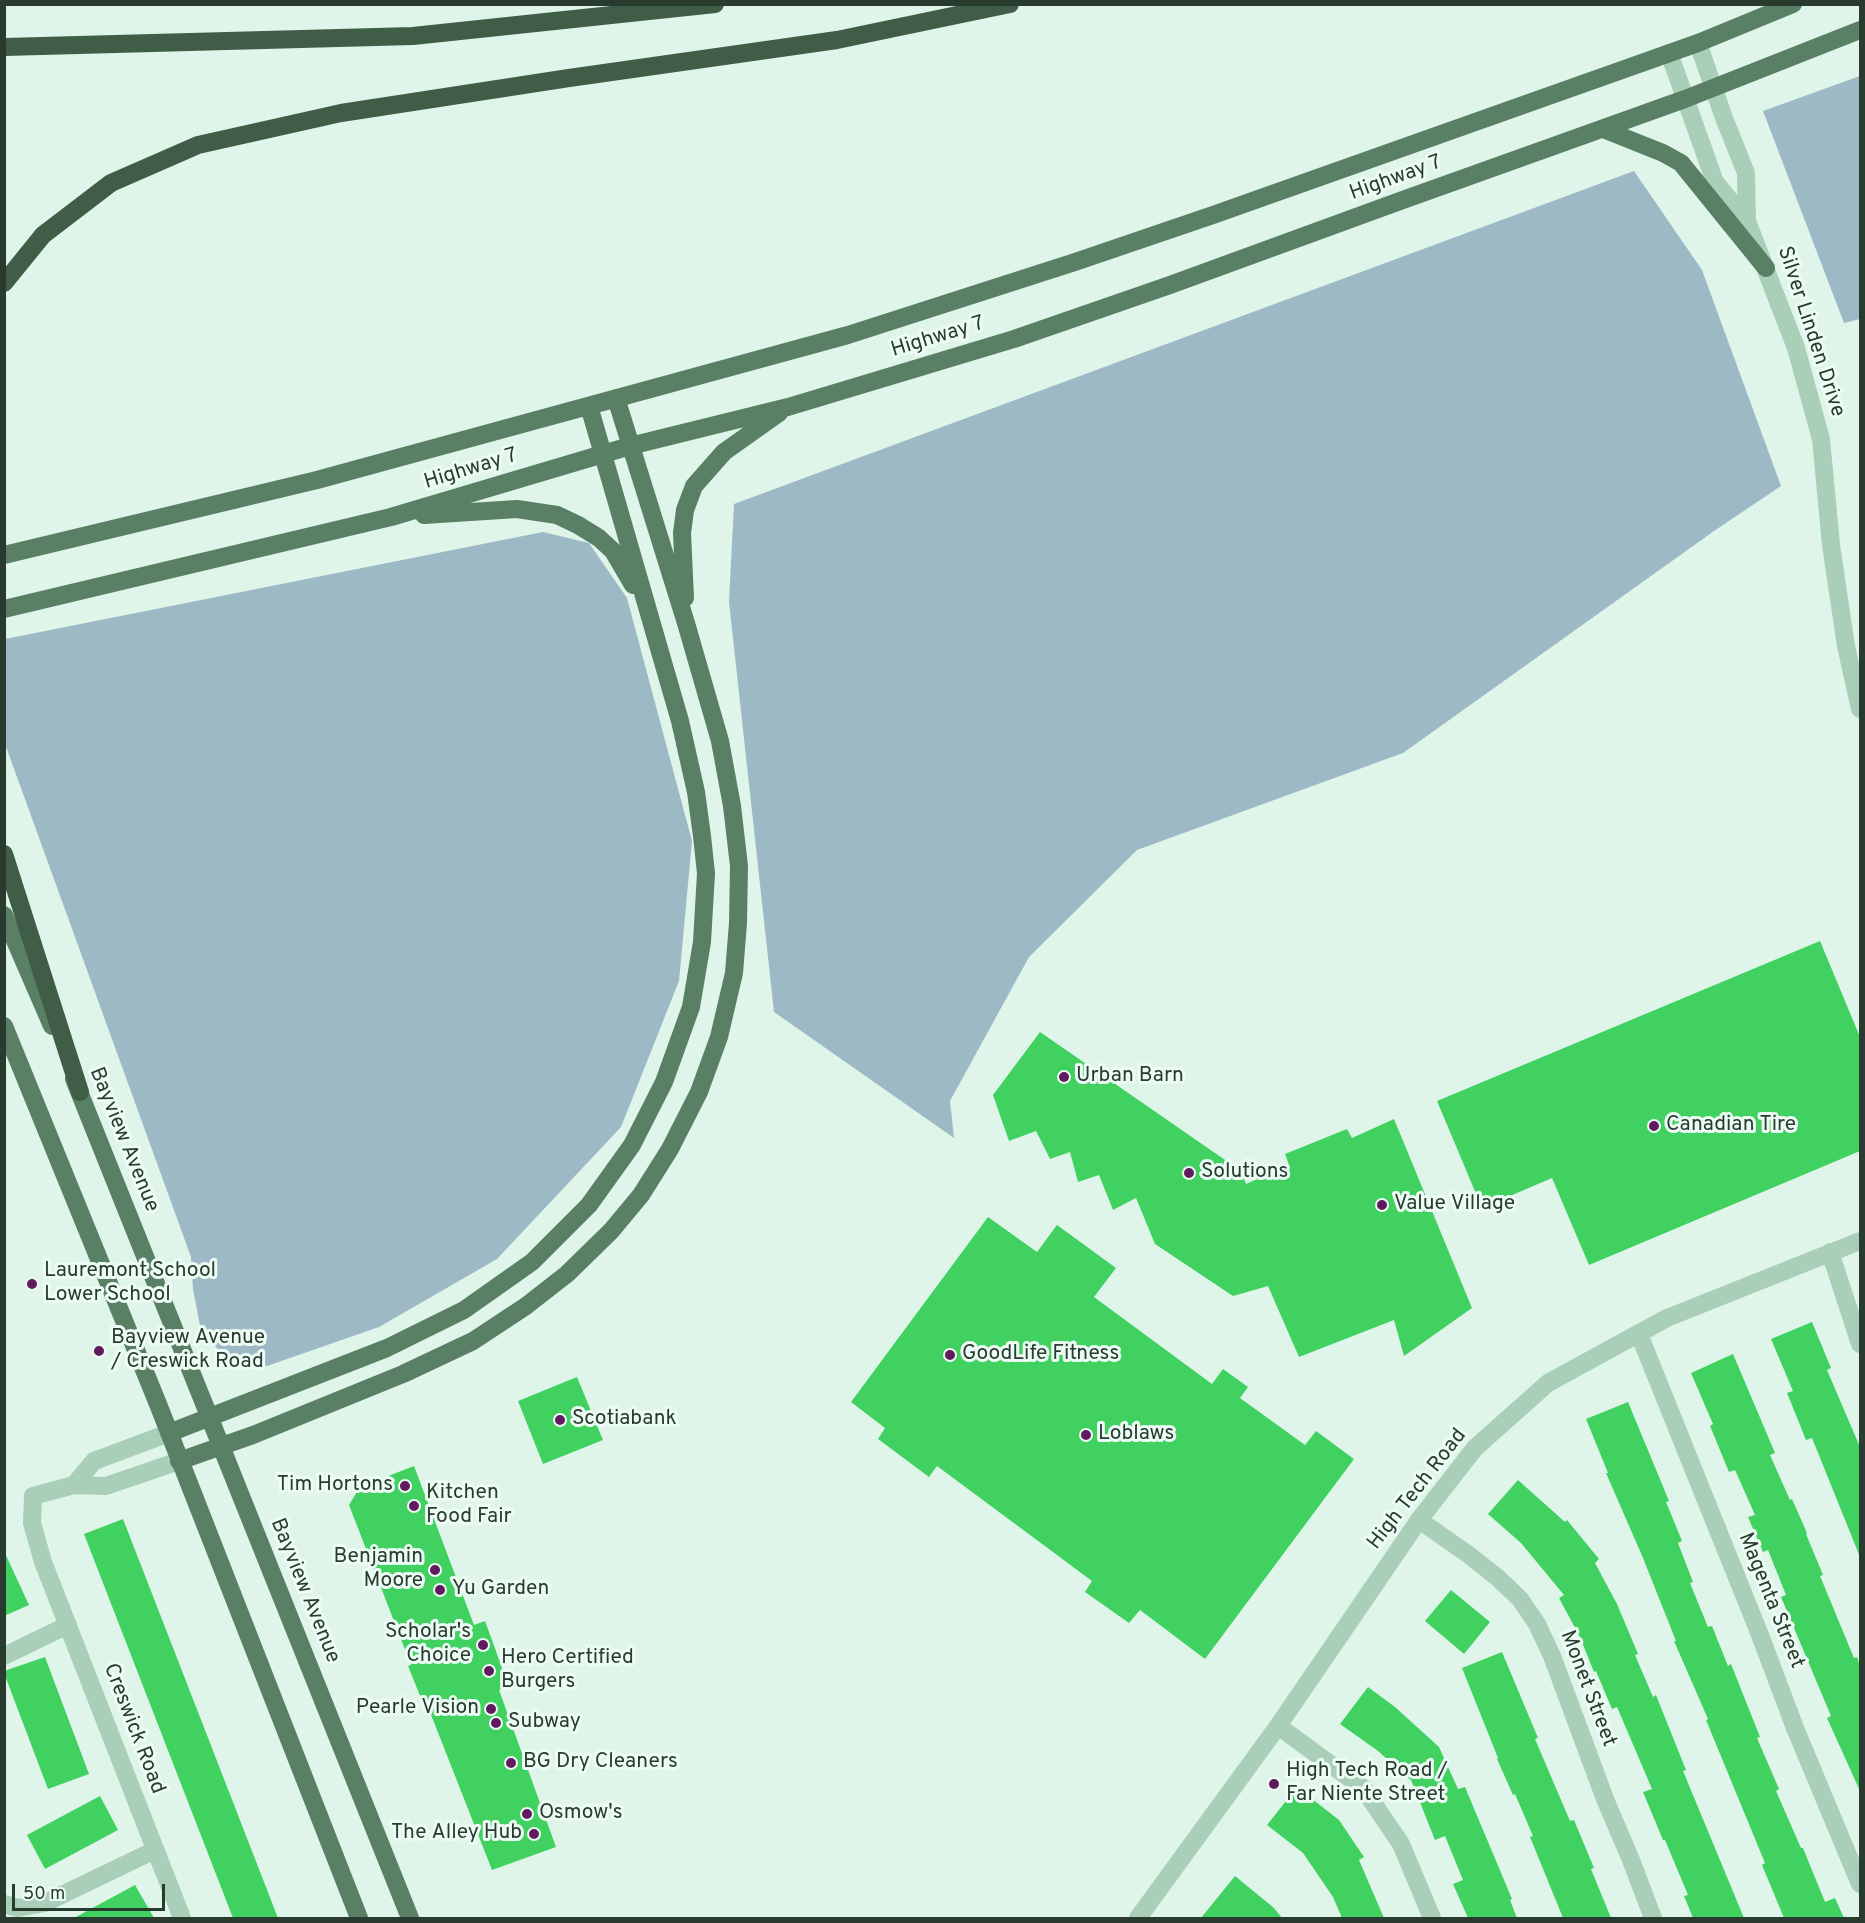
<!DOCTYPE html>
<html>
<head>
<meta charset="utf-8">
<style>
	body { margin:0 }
	#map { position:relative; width:1865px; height:1923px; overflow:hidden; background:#dff5ea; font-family:Overpass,sans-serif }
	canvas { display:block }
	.frame { position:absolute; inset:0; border:6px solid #293b2f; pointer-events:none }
	.scale { position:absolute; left:12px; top:1884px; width:153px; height:27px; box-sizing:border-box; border:3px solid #293b2f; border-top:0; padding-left:8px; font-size:18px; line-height:21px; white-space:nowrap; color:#293b2f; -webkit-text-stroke:4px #ecfcf4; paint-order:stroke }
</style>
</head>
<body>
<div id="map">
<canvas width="1865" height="1923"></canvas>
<div class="frame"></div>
<div class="scale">50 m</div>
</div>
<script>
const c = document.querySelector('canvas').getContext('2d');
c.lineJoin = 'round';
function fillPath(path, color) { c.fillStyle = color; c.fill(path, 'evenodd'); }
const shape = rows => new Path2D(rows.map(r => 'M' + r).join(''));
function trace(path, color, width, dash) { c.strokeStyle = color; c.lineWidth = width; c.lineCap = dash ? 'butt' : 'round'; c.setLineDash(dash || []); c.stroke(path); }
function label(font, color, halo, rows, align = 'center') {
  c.font = font + ' Overpass,sans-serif'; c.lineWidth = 6; c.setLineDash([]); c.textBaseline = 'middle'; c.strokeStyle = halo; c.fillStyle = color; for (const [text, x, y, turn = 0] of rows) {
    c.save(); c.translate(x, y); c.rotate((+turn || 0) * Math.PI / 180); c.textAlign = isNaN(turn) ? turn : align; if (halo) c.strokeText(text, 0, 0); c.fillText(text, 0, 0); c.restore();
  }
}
fillPath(shape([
	[1860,76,1860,319,1844,323,1763,111],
	[1634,171,1702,270,1781,486,1714,531,1403,753,1137,850,1029,957,950,1101,954,1138,774,1012,729,602,734,504],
	[543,532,589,543,627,598,692,841,679,981,621,1127,497,1259,379,1327,267,1366,237,1364,202,1336,193,1289,191,1257,5,744,5,639]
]), '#9db9c6');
fillPath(shape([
	[1820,941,1860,1037,1860,1151,1589,1265,1552,1178,1482,1208,1437,1101],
	[1040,1032,1241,1171,1246,1184,1289,1165,1285,1154,1347,1129,1352,1138,1394,1119,1472,1308,1404,1356,1394,1320,1299,1357,1268,1286,1233,1296,1155,1244,1136,1198,1113,1210,1099,1175,1078,1182,1070,1152,1050,1159,1036,1131,1009,1141,993,1095],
	[988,1217,1037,1252,1057,1225,1116,1268,1094,1297,1212,1384,1223,1369,1248,1387,1240,1398,1305,1445,1316,1431,1354,1459,1205,1659,1140,1610,1129,1623,1085,1592,1092,1581,937,1466,929,1477,878,1439,885,1428,851,1402],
	[1812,1322,1831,1368,1827,1370,1860,1447,1860,1557,1812,1438,1806,1440,1787,1393,1793,1391,1771,1339],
	[1733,1354,1775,1453,1770,1455,1790,1500,1792,1499,1807,1533,1806,1534,1823,1575,1820,1576,1854,1658,1857,1657,1860,1666,1860,1791,1827,1718,1831,1716,1781,1597,1786,1595,1768,1550,1763,1552,1748,1517,1755,1515,1735,1470,1729,1472,1710,1426,1713,1424,1691,1373],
	[577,1377,603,1440,543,1464,518,1401],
	[1628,1402,1669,1501,1666,1502,1682,1541,1678,1543,1693,1582,1690,1583,1708,1627,1712,1626,1728,1666,1731,1664,1760,1737,1757,1738,1779,1789,1776,1791,1801,1848,1803,1848,1825,1902,1835,1898,1844,1918,1784,1918,1762,1865,1765,1863,1706,1720,1708,1719,1674,1641,1676,1641,1643,1558,1606,1473,1608,1473,1586,1419],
	[414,1466,474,1625,485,1621,509,1687,499,1690,556,1847,492,1870,426,1702,423,1703,408,1666,411,1665,349,1505,360,1487],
	[1518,1480,1565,1522,1567,1520,1599,1559,1595,1563,1617,1604,1638,1654,1635,1655,1653,1697,1656,1695,1686,1770,1683,1771,1744,1918,1693,1918,1684,1896,1688,1895,1665,1840,1663,1840,1643,1792,1652,1789,1617,1707,1612,1709,1596,1671,1594,1672,1580,1637,1559,1598,1564,1595,1521,1543,1488,1514],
	[123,1519,278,1918,233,1918,84,1534],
	[4,1551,29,1605,4,1616],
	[1451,1590,1490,1622,1464,1654,1425,1621],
	[1502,1652,1538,1738,1535,1739,1570,1821,1574,1820,1594,1868,1591,1869,1611,1918,1563,1918,1530,1837,1533,1836,1515,1794,1513,1795,1497,1759,1498,1758,1462,1668],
	[45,1657,89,1774,48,1789,4,1673,4,1671],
	[1368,1687,1395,1707,1439,1747,1458,1789,1465,1787,1512,1899,1510,1900,1517,1918,1468,1918,1453,1884,1463,1880,1445,1836,1435,1840,1411,1780,1378,1751,1340,1724],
	[1297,1787,1339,1820,1364,1857,1359,1860,1384,1918,1342,1918,1333,1897,1303,1853,1267,1825],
	[100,1796,118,1830,45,1869,27,1835],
	[1235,1876,1274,1908,1282,1918,1201,1918],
	[135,1885,154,1918,74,1918]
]), '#41d161');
trace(shape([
	[1698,43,1724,118,1746,173,1747,221],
	[1669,53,1715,182,1747,221,1796,348,1821,439,1831,545,1846,646,1860,709],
	[1830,1252,1860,1344],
	[1639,1334,1760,1635,1795,1728,1860,1884],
	[179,1461,106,1486,74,1485,33,1496,32,1523,43,1562,182,1918],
	[74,1485,94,1461,169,1433],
	[1419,1520,1469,1555,1498,1578,1520,1599,1537,1624,1552,1656,1605,1799,1631,1860,1653,1918],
	[4,1656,68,1625],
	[1278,1726,1363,1788,1401,1844,1432,1918],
	[4,1904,18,1908,45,1903,155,1850],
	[1138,1918,1278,1726,1419,1520,1475,1448,1548,1383,1667,1318,1860,1241]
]), '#a9cfb9', 18);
trace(shape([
	[1603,129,1663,153,1681,163,1766,268],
	[424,515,517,509,557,515,578,525,599,538,613,551,633,585],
	[4,555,317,480,848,335,1075,262,1213,215,1698,43,1793,4],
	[685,598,682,533,685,510,694,486,724,452,779,413],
	[4,609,391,517,630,446,788,407,1014,339,1170,285,1400,201,1685,99,1860,30],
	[4,915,52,1026],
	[4,1026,158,1404,359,1918],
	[74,1079,410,1918],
	[169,1433,387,1348,464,1310,532,1262,589,1205,632,1145,664,1082,691,1007,702,942,706,873,702,836,696,792,680,721,589,406],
	[179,1461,253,1435,403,1374,473,1341,526,1306,567,1274,611,1231,641,1195,670,1149,699,1092,719,1037,734,973,738,923,739,866,732,806,720,741,686,623,616,398]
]), '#597f65', 18);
trace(shape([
	[4,47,413,36,715,4],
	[4,283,43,235,111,183,198,145,341,113,569,78,837,40,1010,4],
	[4,854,80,1092]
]), '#405d48', 18);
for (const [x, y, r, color] of [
	[1064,1077,6,"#621a5f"],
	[1654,1126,6,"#621a5f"],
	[1189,1173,6,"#621a5f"],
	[1382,1205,6,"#621a5f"],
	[32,1284,6,"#621a5f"],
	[99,1351,6,"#621a5f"],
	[950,1355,6,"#621a5f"],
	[560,1420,6,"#621a5f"],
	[1086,1435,6,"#621a5f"],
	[405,1486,6,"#621a5f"],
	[414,1506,6,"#621a5f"],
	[435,1570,6,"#621a5f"],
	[440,1590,6,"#621a5f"],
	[483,1645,6,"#621a5f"],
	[489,1671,6,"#621a5f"],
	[491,1709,6,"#621a5f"],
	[496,1723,6,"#621a5f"],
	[511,1763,6,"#621a5f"],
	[1274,1784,6,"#621a5f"],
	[527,1814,6,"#621a5f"],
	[534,1834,6,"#621a5f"]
]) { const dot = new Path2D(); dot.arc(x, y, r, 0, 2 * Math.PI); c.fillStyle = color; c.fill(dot); trace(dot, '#ecfcf4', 2); }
label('21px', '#293b2f', '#ecfcf4', [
	["Highway 7",1396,179,-20],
	["Silver Linden Drive",1810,332,72],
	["Highway 7",938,338,-17],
	["Highway 7",471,470,-17],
	["Bayview Avenue",123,1140,68],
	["High Tech Road",1418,1490,-52],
	["Bayview Avenue",304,1591,68],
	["Magenta Street",1770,1601,68],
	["Monet Street",1587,1689,69],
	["Creswick Road",133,1729,69]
]);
label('21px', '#293b2f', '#ecfcf4', [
	["Urban Barn",1076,1077],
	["Canadian Tire",1666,1126],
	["Solutions",1201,1173],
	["Value Village",1394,1205],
	["Lauremont School",44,1272],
	["Lower School",44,1296],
	["Bayview Avenue",111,1339],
	["/ Creswick Road",111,1363],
	["GoodLife Fitness",962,1355],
	["Scotiabank",572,1420],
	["Loblaws",1098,1435],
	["Tim Hortons",393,1486,"right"],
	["Kitchen",426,1494],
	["Food Fair",426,1518],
	["Benjamin",423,1558,"right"],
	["Moore",423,1582,"right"],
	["Yu Garden",452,1590],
	["Scholar's",471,1633,"right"],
	["Choice",471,1657,"right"],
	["Hero Certified",501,1659],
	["Burgers",501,1683],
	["Pearle Vision",479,1709,"right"],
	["Subway",508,1723],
	["BG Dry Cleaners",523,1763],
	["High Tech Road /",1286,1772],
	["Far Niente Street",1286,1796],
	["Osmow's",539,1814],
	["The Alley Hub",522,1834,"right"]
], 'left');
</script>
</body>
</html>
